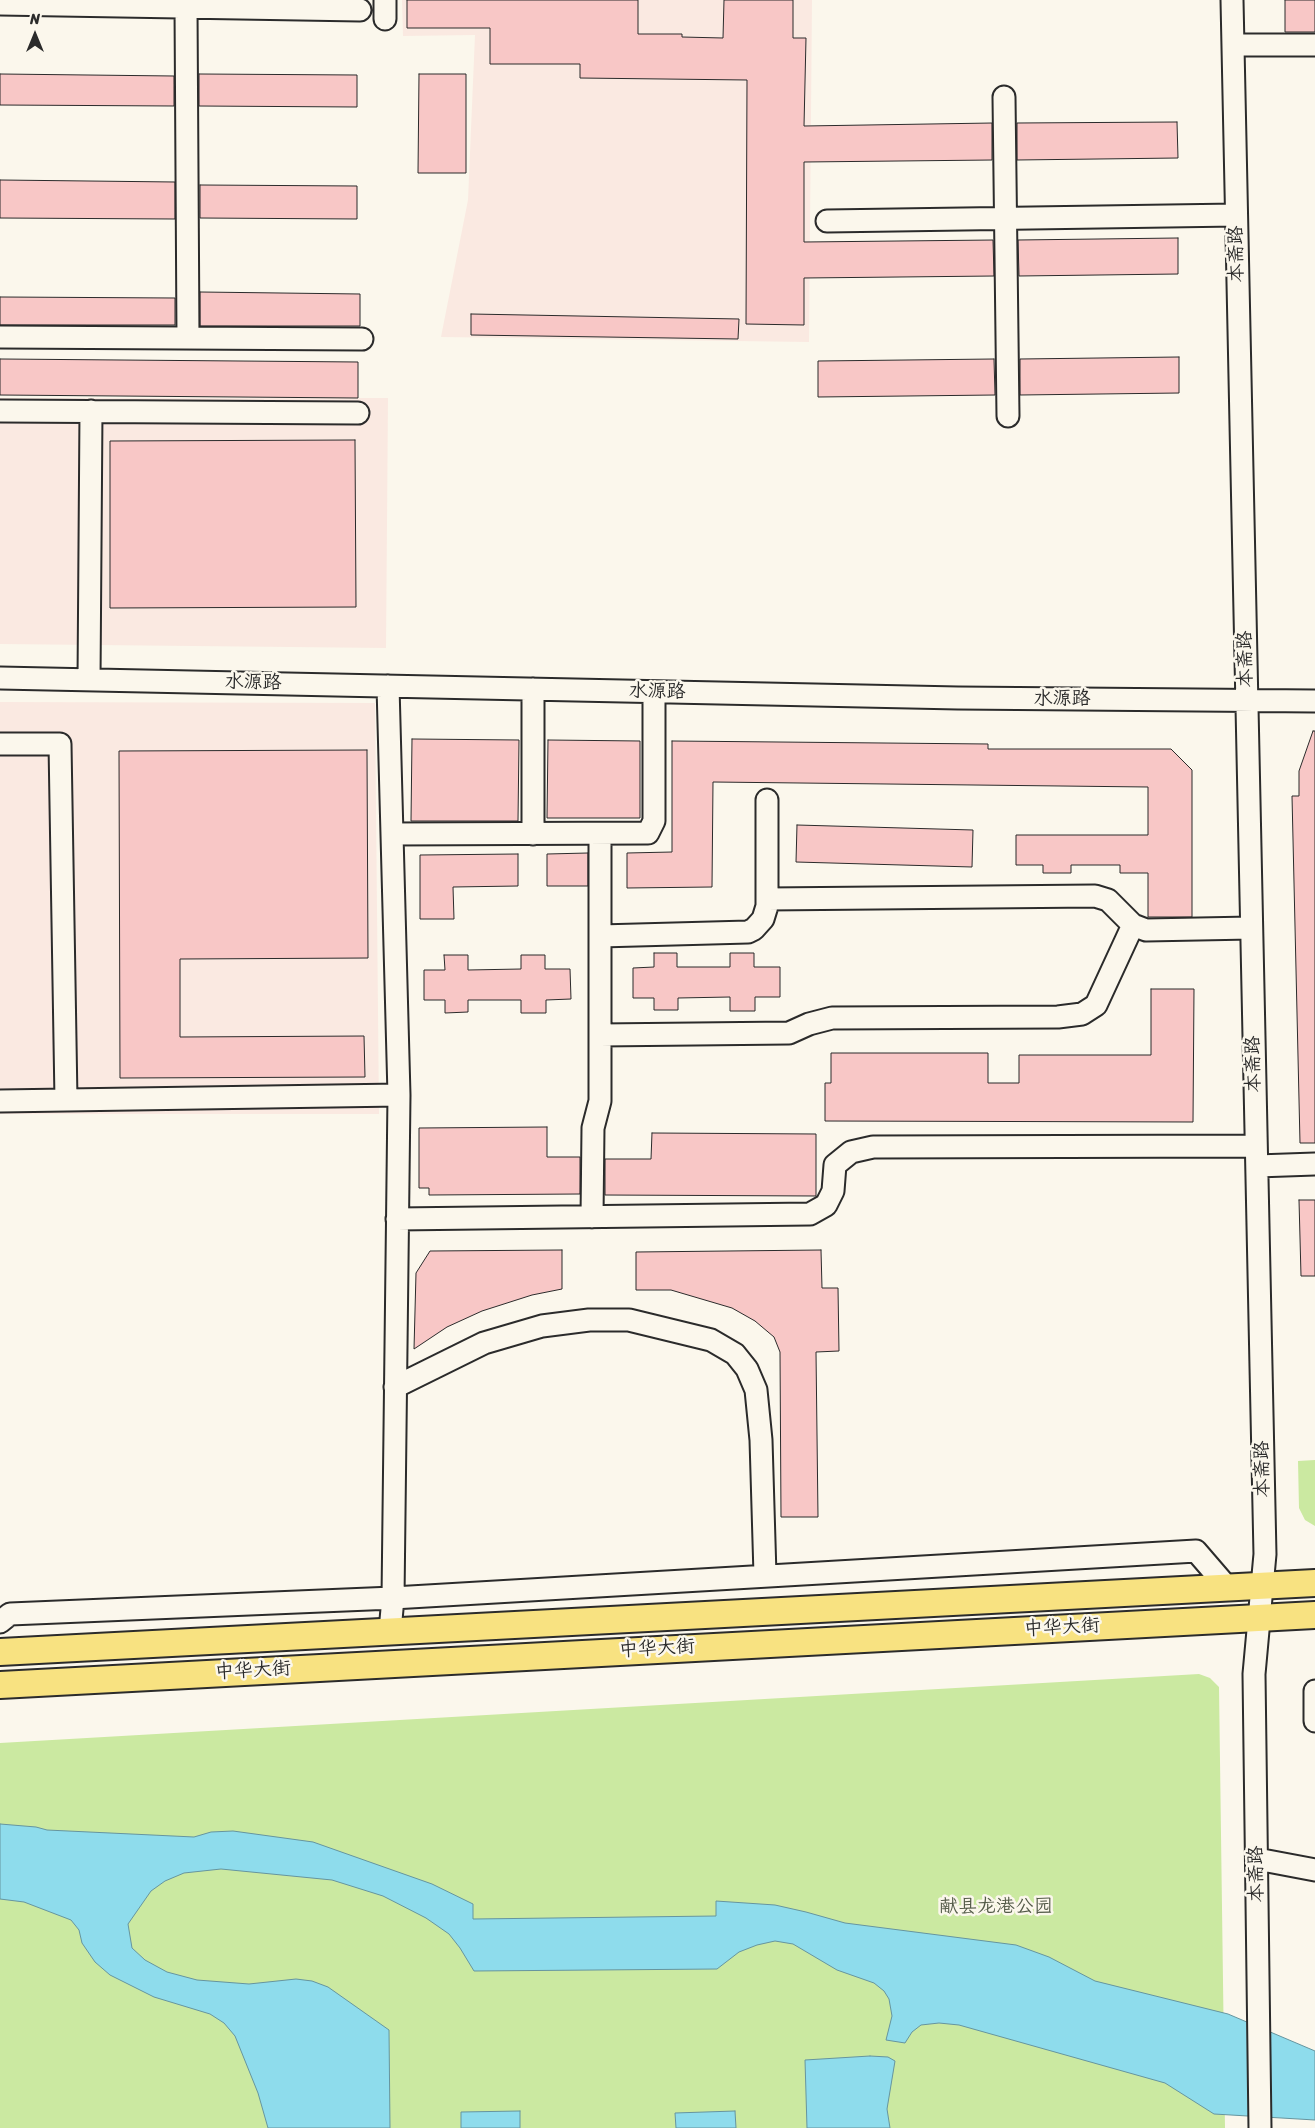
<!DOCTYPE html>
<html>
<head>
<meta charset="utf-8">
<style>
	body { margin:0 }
	#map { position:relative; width:1315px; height:2128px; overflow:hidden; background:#fbf7ec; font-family:Sriracha,sans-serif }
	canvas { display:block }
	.north { position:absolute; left:10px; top:10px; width:50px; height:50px; -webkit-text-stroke:4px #fbf7ec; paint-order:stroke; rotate:0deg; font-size:14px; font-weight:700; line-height:20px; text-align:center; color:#2b2b2b }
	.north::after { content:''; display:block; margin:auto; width:18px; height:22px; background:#2b2b2b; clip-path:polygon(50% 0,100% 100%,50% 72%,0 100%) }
</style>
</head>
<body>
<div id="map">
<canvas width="1315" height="2128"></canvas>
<div class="north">N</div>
</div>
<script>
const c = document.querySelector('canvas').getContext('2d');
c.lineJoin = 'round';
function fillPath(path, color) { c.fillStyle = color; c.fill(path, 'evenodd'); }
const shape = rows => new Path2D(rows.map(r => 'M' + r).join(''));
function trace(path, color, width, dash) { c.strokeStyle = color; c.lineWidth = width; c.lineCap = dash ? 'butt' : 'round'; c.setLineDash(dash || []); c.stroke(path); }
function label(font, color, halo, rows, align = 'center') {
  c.font = font + ' Sriracha,"LXGW WenKai TC",sans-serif'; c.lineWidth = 5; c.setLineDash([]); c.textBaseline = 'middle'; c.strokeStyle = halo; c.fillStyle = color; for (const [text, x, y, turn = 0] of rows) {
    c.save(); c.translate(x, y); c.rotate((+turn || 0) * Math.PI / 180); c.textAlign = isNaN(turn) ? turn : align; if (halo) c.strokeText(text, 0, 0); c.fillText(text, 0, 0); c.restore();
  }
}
fillPath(shape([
	[402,0,812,0,809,342,441,337,468,200,475,35,403,36],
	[0,398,388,398,386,648,0,644],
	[0,702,375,703,379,1114,0,1114]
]), '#fae9e1');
fillPath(shape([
	[1315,1460,1315,1526,1305,1520,1299,1508,1298,1461],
	[1199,1674,1210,1678,1219,1687,1225,2128,0,2128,0,1743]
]), '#cbe9a1');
const water = shape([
	[0,1824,36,1827,47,1830,194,1837,211,1832,233,1831,313,1842,432,1884,473,1904,473,1919,716,1916,716,1901,775,1905,806,1912,845,1923,1016,1945,1049,1957,1095,1981,1228,2014,1315,2051,1315,2120,1214,2114,1165,2083,959,2025,939,2023,921,2025,912,2032,905,2043,886,2040,892,2016,889,1999,884,1991,874,1983,837,1970,793,1944,775,1941,757,1945,739,1952,717,1969,474,1971,460,1948,449,1934,426,1918,383,1896,332,1880,221,1869,184,1873,165,1881,151,1891,128,1924,132,1948,145,1960,167,1972,197,1980,249,1984,296,1979,312,1981,328,1987,389,2030,390,2128,268,2128,258,2093,235,2036,224,2023,210,2014,154,1997,110,1975,95,1962,82,1943,79,1930,71,1920,24,1902,0,1899,0,1824],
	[870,2056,888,2057,895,2061,887,2109,890,2128,807,2128,805,2060,870,2056],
	[520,2111,520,2128,461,2128,461,2112,520,2111],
	[735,2111,736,2128,676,2128,675,2113,735,2111]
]);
fillPath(water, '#8edcec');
trace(water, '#66959f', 1);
const building = shape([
	[407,0,638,0,638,34,682,34,682,37,723,38,724,0,793,0,793,38,806,38,804,126,992,123,992,160,804,162,804,242,993,240,994,276,804,278,804,325,746,324,747,80,580,78,580,64,490,64,490,28,407,28,407,0],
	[1285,0,1315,0,1315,32,1285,32,1285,0],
	[0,74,174,76,174,106,0,105,0,74],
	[199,74,357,75,357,107,199,106,199,74],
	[419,74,466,74,466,173,418,173,419,74],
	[1177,122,1178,158,1017,160,1017,123,1177,122],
	[0,180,175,182,175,219,0,218,0,180],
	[200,185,357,186,357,219,200,218,200,185],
	[1178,238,1178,274,1019,276,1018,240,1178,238],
	[200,292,360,294,360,326,200,326,200,292],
	[0,297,175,298,175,325,0,325,0,297],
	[471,314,739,319,738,339,471,335,471,314],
	[1179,357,1179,393,1020,395,1020,359,1179,357],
	[0,359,358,362,358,398,0,395,0,359],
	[994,359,995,395,818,397,818,361,994,359],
	[355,440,356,607,110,608,110,441,355,440],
	[1313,731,1315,731,1315,1143,1300,1143,1292,796,1299,796,1299,771,1313,731],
	[412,739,519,740,518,821,411,821,412,739],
	[548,740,640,741,640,818,547,818,548,740],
	[672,741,988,744,988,749,1171,749,1192,770,1192,917,1148,917,1148,873,1120,873,1120,865,1071,865,1071,873,1043,873,1043,865,1016,865,1016,835,1148,835,1148,787,713,782,712,887,627,888,627,853,672,852,672,741],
	[367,750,368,958,180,959,180,1037,364,1036,365,1077,120,1078,119,751,367,750],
	[797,825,973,830,972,867,796,862,797,825],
	[588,853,588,886,547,886,547,854,588,853],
	[518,854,518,886,453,887,454,919,420,919,420,855,518,854],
	[654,953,677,953,677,967,730,967,730,953,754,953,754,967,780,967,780,997,755,997,755,1011,730,1011,730,997,678,998,678,1010,654,1010,654,998,633,998,633,968,654,967,654,953],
	[444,955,468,955,468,970,521,969,521,955,545,955,545,969,570,969,571,999,546,1000,546,1013,521,1013,521,1000,468,1000,468,1012,445,1013,445,1000,424,1000,424,970,445,970,444,955],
	[1151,989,1194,989,1193,1122,825,1121,825,1083,831,1083,831,1053,988,1053,988,1083,1019,1083,1019,1055,1151,1055,1151,989],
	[547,1127,547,1157,580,1157,580,1194,429,1195,429,1188,419,1188,419,1128,547,1127],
	[652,1133,816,1134,816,1196,605,1195,605,1159,651,1159,652,1133],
	[1299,1200,1315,1200,1315,1276,1301,1276,1299,1200],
	[562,1250,562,1289,532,1295,482,1311,447,1327,414,1349,416,1273,430,1251,562,1250],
	[821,1250,822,1288,838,1288,839,1351,816,1352,818,1517,781,1517,780,1352,774,1337,755,1321,732,1308,671,1290,636,1290,636,1252,821,1250]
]);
fillPath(building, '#f8c7c6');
trace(building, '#2b2b2b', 1);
const minor = shape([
	[385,0,385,19],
	[1232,0,1265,1554,1254,1674,1260,2128],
	[0,4,360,10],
	[186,7,188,338],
	[1233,45,1315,45],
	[1004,97,1008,416],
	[827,221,1236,215],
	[0,337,362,339],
	[0,411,358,413],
	[0,678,958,698,1315,701],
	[89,680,91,411],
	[388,686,399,1095,393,1598,390,1631],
	[0,744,60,744,66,1100],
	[392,834,648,833,654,821,654,692],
	[533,834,533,689],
	[767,899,1095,896,1108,900,1133,925,1146,930,1251,928],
	[600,936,748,932,754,929,763,919,767,906,767,800],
	[600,1035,789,1033,809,1024,832,1018,1058,1017,1082,1014,1096,1005,1133,925],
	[0,1101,399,1095],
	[1257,1166,1315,1164],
	[592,1217,593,1128,600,1101,600,834],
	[397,1219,810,1214,826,1205,833,1191,835,1165,851,1152,873,1147,1256,1146],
	[395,1387,484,1343,542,1326,589,1320,629,1320,711,1340,735,1354,747,1369,756,1390,761,1440,765,1575],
	[0,1622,10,1614,393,1598,1196,1551,1227,1587],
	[1315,1691,1315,1721],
	[1257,1859,1315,1870]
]);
const major = shape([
	[0,1652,1315,1583],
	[0,1685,1315,1615]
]);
trace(minor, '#2b2b2b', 25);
trace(major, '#2b2b2b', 30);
trace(minor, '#fbf7ec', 21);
trace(major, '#f8e281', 26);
label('19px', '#2b2b2b', '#fbf7ec', [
	["本斋路",1237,254,-91],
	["本斋路",1246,659,-91],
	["水源路",253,683,1],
	["水源路",657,692,1],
	["水源路",1062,699],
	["本斋路",1254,1064,-91],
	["本斋路",1263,1469,-91],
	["中华大街",1062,1628,-3],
	["中华大街",657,1649,-3],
	["中华大街",253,1671,-3],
	["本斋路",1257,1874,-91]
]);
label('19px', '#535a48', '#fbf7ec', [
	["献县龙港公园",996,1907]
]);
</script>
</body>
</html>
